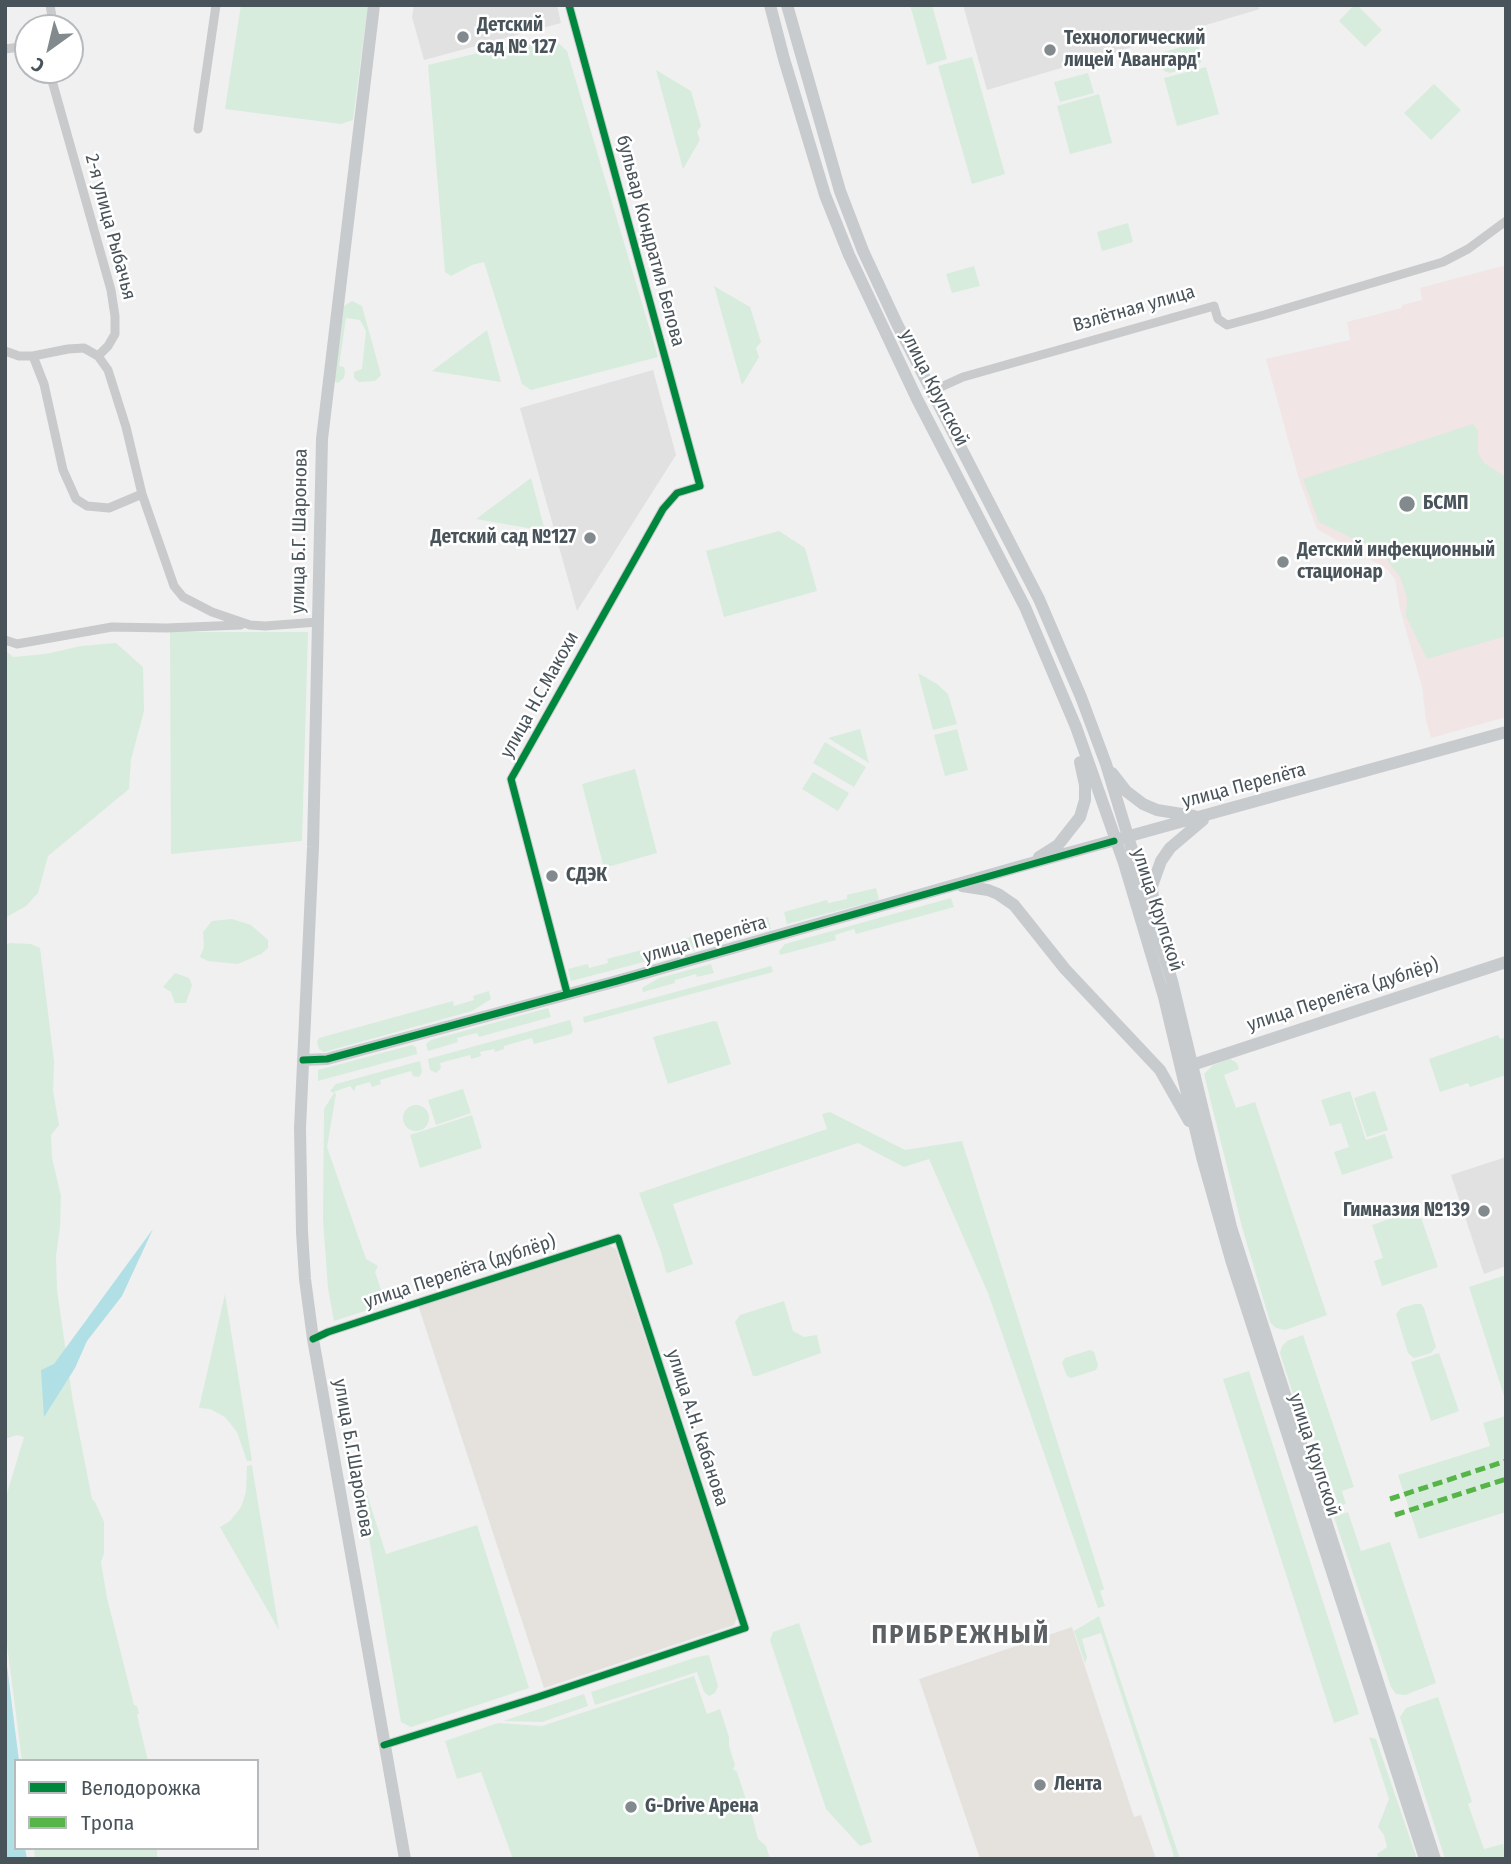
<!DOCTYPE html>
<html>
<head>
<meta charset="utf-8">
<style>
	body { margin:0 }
	#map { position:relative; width:1511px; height:1864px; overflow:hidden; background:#f0f0f0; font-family:"Fira Sans Condensed",sans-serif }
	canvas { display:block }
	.frame { position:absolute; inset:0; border:7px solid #49535a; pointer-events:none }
	.legend { position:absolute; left:14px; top:1759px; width:245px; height:91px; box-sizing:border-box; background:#fff; border:2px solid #b6babd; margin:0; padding:9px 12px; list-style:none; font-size:21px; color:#49535a }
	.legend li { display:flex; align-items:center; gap:14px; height:35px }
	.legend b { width:35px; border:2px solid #b6babd }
	.north { position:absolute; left:14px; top:14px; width:70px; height:70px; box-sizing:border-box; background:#fff; border:2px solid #b6babd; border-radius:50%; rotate:214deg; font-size:19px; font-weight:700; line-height:28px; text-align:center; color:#49535a }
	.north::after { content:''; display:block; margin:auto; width:24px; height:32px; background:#838a8e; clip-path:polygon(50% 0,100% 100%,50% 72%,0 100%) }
</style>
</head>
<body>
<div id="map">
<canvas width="1511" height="1864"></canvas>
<div class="frame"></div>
<ul class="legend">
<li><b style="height:9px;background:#00873e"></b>Велодорожка</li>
<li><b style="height:9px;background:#57b448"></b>Тропа</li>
</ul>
<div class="north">С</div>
</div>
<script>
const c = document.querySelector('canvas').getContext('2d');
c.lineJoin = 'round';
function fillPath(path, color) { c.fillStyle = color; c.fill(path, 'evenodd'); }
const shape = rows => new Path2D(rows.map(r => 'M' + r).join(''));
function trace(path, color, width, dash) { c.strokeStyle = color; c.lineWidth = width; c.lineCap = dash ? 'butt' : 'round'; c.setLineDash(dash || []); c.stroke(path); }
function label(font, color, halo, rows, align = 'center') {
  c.font = font + ' "Fira Sans Condensed",sans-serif'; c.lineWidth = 5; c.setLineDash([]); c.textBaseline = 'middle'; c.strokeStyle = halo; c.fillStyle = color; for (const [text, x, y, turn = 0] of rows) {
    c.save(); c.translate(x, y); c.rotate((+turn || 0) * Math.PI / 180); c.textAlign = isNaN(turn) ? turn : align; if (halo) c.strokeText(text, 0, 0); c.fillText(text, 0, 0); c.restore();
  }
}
fillPath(shape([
	[608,1245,616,1249,737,1618,734,1625,544,1688,418,1305],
	[1072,1627,1134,1817,1141,1815,1156,1859,980,1859,919,1679]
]), '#e5e2de');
fillPath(shape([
	[414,5,557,5,561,23,424,60,412,17],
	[963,5,1256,5,1260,9,987,90],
	[653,370,676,455,577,611,520,408],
	[1506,1157,1506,1266,1484,1274,1451,1175]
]), '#e2e1e1');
fillPath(shape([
	[1506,265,1506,717,1431,738,1426,720,1422,687,1400,609,1395,579,1386,568,1317,529,1299,479,1266,359,1350,340,1347,322,1402,308,1402,305,1422,300,1420,288]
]), '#f1e5e5');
fillPath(shape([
	[241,5,368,5,353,120,341,124,225,109],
	[910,5,932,5,947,59,927,65],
	[1354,5,1357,5,1382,30,1365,47,1339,21],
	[537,39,555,40,567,51,658,357,531,390,522,384,484,262,472,265,451,276,445,272,428,65],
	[1194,43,1199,47,1202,58,1200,64,1170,73,1164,71,1160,58,1161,53],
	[972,57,1005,174,972,184,938,66],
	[1206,67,1219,114,1177,126,1164,78],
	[656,70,691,91,701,126,697,132,700,140,683,169],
	[1088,73,1094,93,1060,102,1054,82],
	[1434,84,1461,110,1431,140,1404,113],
	[1099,94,1112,143,1070,154,1057,106],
	[1128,223,1133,242,1102,251,1097,232],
	[974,266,980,286,952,293,946,274],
	[714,286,750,307,761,342,756,348,759,357,742,385],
	[352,301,362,306,381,375,375,381,359,382,354,378,354,372,362,369,366,331,360,320,346,318,339,366,344,367,345,372,344,378,338,383,334,381,344,306],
	[487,330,501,382,432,371],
	[1473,424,1478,431,1478,453,1484,463,1506,477,1506,636,1427,659,1406,616,1407,597,1400,577,1386,558,1364,544,1319,522,1303,479],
	[531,478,545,531,476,519],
	[779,531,805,548,817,591,724,617,706,551],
	[170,632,308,632,302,841,171,854],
	[116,643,143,667,144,711,131,760,129,789,48,856,38,893,26,906,5,918,5,650,13,657,46,654,81,646],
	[918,673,937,684,948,694,957,724,933,730],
	[860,729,869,763,828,738],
	[957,729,968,770,945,776,934,735],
	[825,742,866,767,854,787,813,763],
	[635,769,657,853,604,868,582,784],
	[813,772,849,793,838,811,802,789],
	[876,888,879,900,787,924,784,912,827,900,828,903,847,899,847,895],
	[951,898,954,907,856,934,854,929,835,935,836,940,780,955,779,951,785,944],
	[768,917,771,929,714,944,711,932,717,930,719,934,739,928,738,924],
	[232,919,251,925,268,940,268,948,261,954,238,964,208,961,200,957,204,947,203,932,212,921],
	[702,934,705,946,571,981,568,969,588,964,589,968,608,963,607,959,642,950,644,954,664,949,663,944],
	[10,943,31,944,40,948,54,1061,53,1091,59,1125,51,1135,52,1158,61,1196,60,1227,56,1256,57,1290,73,1402,92,1499,95,1502,104,1522,104,1554,101,1562,107,1598,134,1705,137,1706,139,1713,137,1715,148,1761,22,1761,5,1629,5,1500,24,1437,17,1435,5,1439,5,945],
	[711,964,714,973,697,977,696,974,675,980,675,983,643,992,642,988,659,978],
	[771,966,773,972,584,1023,583,1017],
	[175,973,189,978,192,985,186,1003,175,1003,171,992,163,987],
	[489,991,491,999,472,1011,324,1052,319,1049,317,1042,319,1038,453,1001,454,1006,474,1000,473,996],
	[548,1008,551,1017,479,1037,477,1033,457,1038,458,1042,428,1051,426,1044,431,1040],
	[570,1020,573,1030,571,1034,534,1044,532,1038,504,1046,504,1049,495,1052,494,1049,480,1052,481,1056,471,1059,470,1055,440,1063,441,1068,436,1073,430,1070,428,1059],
	[714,1021,717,1022,731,1064,668,1084,653,1037],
	[1498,1035,1500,1039,1506,1038,1506,1075,1470,1087,1468,1083,1440,1092,1429,1059],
	[412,1045,416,1047,417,1054,318,1081,318,1070],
	[1230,1059,1237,1063,1239,1069,1224,1075,1236,1108,1255,1102,1327,1315,1285,1330,1276,1328,1270,1322,1242,1227,1204,1074,1213,1065],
	[420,1061,422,1072,419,1077,413,1076,411,1071,380,1080,381,1084,372,1087,370,1082,356,1086,354,1091,350,1086,334,1092,336,1094,327,1147,366,1259,378,1266,375,1272,386,1304,334,1321,328,1288,323,1220,324,1109,334,1093,330,1091,336,1084],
	[463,1089,471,1113,436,1125,428,1100],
	[1350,1091,1366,1140,1385,1134,1393,1158,1342,1175,1334,1152,1349,1147,1341,1123,1330,1126,1321,1100],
	[1375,1091,1388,1130,1367,1137,1354,1098],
	'403 1118a13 13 0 1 1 26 0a13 13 0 1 1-26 0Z',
	[830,1112,905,1150,962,1141,1104,1589,1100,1591,1105,1606,1098,1608,988,1293,929,1159,904,1167,858,1143,673,1204,693,1264,668,1273,666,1272,661,1252,639,1193,827,1129,822,1114],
	[472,1115,482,1148,420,1168,410,1135],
	[1418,1209,1438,1267,1382,1286,1374,1261,1383,1258,1372,1225],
	[1506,1275,1506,1402,1469,1287],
	[225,1294,252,1461,247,1461,237,1432,225,1417,210,1409,199,1408],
	[784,1301,793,1331,804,1337,817,1335,821,1353,757,1376,753,1376,735,1322,740,1315],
	[1415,1304,1421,1304,1424,1308,1436,1347,1431,1353,1414,1358,1408,1353,1396,1314,1401,1308],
	[1303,1335,1354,1487,1342,1491,1346,1504,1339,1506,1318,1445,1302,1422,1280,1353,1282,1346,1287,1341],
	[1090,1350,1094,1352,1098,1365,1096,1370,1071,1378,1067,1376,1062,1363,1065,1358],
	[1439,1353,1459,1411,1431,1421,1411,1362],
	[1249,1371,1359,1714,1334,1723,1223,1379],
	[1506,1416,1506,1512,1419,1539,1398,1475,1490,1446,1483,1423],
	[355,1457,386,1554,477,1525,529,1688,411,1727,401,1722],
	[252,1465,252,1466,279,1630,220,1527,230,1521,241,1507,246,1492,247,1466],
	[1348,1512,1361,1551,1390,1542,1436,1683,1405,1695,1396,1694,1391,1687,1334,1517],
	[1099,1616,1180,1859,1175,1859,1101,1633,1082,1639,1087,1657,1085,1663,1074,1631],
	[799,1623,872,1842,860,1846,826,1809,770,1640,773,1632],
	[709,1655,718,1686,715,1693,709,1696,704,1692,697,1672,595,1705,591,1692,697,1657],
	[694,1676,707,1714,720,1709,729,1737,729,1746,735,1765,733,1769,737,1772,748,1806,747,1812,752,1815,758,1839,766,1846,770,1859,513,1859,481,1772,457,1779,445,1741,498,1723,542,1726],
	[584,1694,588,1706,542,1722,503,1721],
	[1438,1697,1472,1802,1468,1804,1484,1849,1503,1844,1506,1859,1445,1859,1400,1717,1406,1708],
	[1369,1737,1376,1739,1417,1859,1379,1859,1377,1854,1387,1847,1384,1835,1378,1827,1389,1799],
	[34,1848,157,1848,157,1859,35,1859]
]), '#d7ecdd');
fillPath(shape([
	[153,1229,122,1296,87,1341,75,1368,44,1417,41,1370,54,1364],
	[5,1650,19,1761,16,1761,16,1848,25,1848,27,1859,5,1859]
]), '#b0dfe6');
trace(shape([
	[50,5,54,28],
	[5,49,28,46],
	[49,70,111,290,115,316,115,334,108,346,98,356],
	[198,129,216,5],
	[5,351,19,356,33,356,68,349,84,348,98,356,108,370,126,427,142,494,174,586,183,597,212,612,250,625,265,626,318,622],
	[33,356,44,384,63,470,76,499,87,506,109,508,142,494],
	[932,391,963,377,1214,306,1218,319,1227,325,1264,315,1443,262,1468,249,1506,221],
	[5,640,17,644,112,627,166,628,241,625],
	[567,993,511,779,663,509,677,493,700,486,569,5],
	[313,1339,328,1332,386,1313,618,1238,745,1628,538,1697,384,1745]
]), '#c8cacb', 9);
trace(shape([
	[374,5,322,439,313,847,300,1128,302,1232,305,1279,313,1339,405,1859],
	[770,5,784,59,825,195,849,255,917,399,1025,607,1076,727,1124,863,1164,997,1202,1157,1232,1263,1425,1859],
	[787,5,840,191,863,251,897,324,1039,599,1081,697,1106,764,1172,981,1231,1227,1435,1859],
	[1112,773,1126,791,1143,804,1157,810,1194,816],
	[1039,857,1058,845,1080,817,1085,800,1085,785,1080,762],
	[962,886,988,890,998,894,1014,905,1065,969,1160,1070,1189,1121],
	[1153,901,1152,886,1161,861,1170,848,1203,820],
	[303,1060,327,1059,617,981,1021,866,1506,732],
	[1192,1065,1506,962]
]), '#c8cbcd', 12);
trace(shape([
	[1390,1499,1506,1461],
	[1395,1515,1506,1479]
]), '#57b448', 5, [10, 5]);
trace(shape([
	[567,993,511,779,663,509,677,493,700,486,569,5],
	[303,1060,327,1059,617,981,1114,841],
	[313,1339,328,1332,386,1313,618,1238,745,1628,538,1697,384,1745]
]), '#00873e', 7);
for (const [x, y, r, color] of [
	[463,37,7,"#838a8e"],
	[1050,50,7,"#838a8e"],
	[1407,504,9,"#838a8e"],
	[590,538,7,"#838a8e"],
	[1283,562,7,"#838a8e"],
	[552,876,7,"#838a8e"],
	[1484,1211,7,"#838a8e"],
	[1040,1785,7,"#838a8e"],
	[631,1807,7,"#838a8e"]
]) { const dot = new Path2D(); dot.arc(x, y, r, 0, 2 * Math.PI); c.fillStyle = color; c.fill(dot); trace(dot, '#fff', 2.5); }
label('bold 19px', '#49535a', '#fff', [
	["Детский",477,26],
	["сад № 127",477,48],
	["Технологический",1064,39],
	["лицей 'Авангард'",1064,61],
	["БСМП",1423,504],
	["Детский сад №127",576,538,"right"],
	["Детский инфекционный",1297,551],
	["стационар",1297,573],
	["СДЭК",566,876],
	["Гимназия №139",1470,1211,"right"],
	["Лента",1054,1785],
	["G-Drive Арена",645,1807]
], 'left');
label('19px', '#49535a', '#fff', [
	["2-я улица Рыбачья",110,227,75],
	["бульвар Кондратия Белова",650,241,75],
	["Взлётная улица",1134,309,-16],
	["улица Крупской",934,388,63],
	["улица Б.Г. Шаронова",300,531,-89],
	["улица Н.С.Макохи",540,695,-61],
	["улица Перелёта",1244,786,-15],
	["улица Крупской",1157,910,72],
	["улица Перелёта",705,940,-16],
	["улица Перелёта (дублёр)",1343,995,-18],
	["улица Перелёта (дублёр)",460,1272,-18],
	["улица А.Н. Кабанова",697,1428,72],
	["улица Крупской",1314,1455,72],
	["улица Б.Г.Шаронова",353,1458,80]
]);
c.letterSpacing = '2px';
label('bold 26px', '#5c6063', '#fff', [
	["ПРИБРЕЖНЫЙ",961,1636]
]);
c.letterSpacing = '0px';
</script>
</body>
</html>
